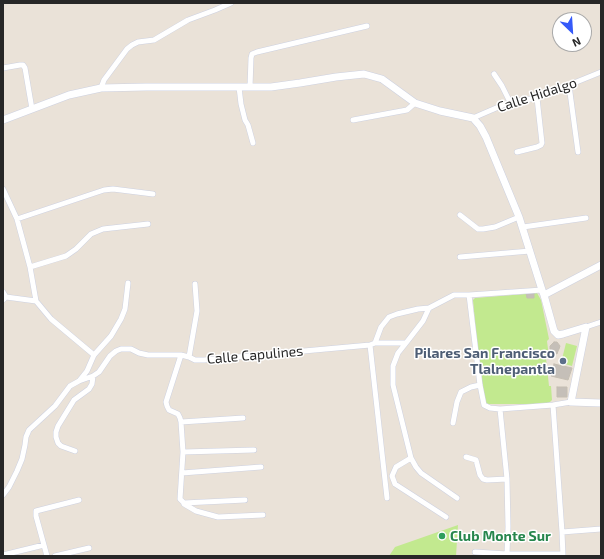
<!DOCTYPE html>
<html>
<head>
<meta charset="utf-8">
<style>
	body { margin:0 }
	#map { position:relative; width:604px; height:559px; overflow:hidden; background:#eae2d8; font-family:"Exo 2",sans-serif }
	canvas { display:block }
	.frame { position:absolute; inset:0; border:4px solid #272727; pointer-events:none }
	.north { position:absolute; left:552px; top:12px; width:40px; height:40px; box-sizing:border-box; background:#fff; border:1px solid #a9a9a9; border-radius:50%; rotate:155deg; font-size:11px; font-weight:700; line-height:16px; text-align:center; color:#272727 }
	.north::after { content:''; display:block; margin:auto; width:14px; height:18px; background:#365af9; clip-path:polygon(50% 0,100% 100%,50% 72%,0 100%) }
</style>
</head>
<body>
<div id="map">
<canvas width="604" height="559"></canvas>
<div class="frame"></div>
<div class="north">N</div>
</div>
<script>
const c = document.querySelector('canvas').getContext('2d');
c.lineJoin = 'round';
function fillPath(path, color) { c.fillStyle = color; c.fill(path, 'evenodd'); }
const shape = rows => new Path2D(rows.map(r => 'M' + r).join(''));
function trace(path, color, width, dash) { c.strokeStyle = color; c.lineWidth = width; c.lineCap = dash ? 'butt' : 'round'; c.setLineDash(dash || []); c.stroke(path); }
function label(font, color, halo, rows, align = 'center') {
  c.font = font + ' "Exo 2",sans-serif'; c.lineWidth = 3; c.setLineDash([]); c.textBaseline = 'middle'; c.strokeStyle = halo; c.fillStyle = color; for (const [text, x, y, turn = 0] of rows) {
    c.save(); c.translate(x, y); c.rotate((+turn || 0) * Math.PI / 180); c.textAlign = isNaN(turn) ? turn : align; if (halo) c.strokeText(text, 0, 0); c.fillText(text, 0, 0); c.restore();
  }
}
fillPath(shape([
	[537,293,541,300,549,339,547,341,549,357,546,358,549,386,551,386,552,400,548,404,485,404,482,402,473,300,475,298],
	[566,343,577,346,572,366,561,363],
	[458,525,456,556,389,556,395,547]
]), '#c2e98f');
const building = shape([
	[526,293,534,293,534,298,527,298,526,293],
	[554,342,557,342,560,346,559,349,558,351,557,354,553,352,550,349,550,346,554,342],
	[554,364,572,368,568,380,551,376,554,364],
	[557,387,567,387,567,397,557,397,557,387]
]);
fillPath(building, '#c5bfb8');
trace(building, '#c5beb2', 1);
const street = shape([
	[3,68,20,65,23,65,25,68,32,109],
	[494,74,502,86,510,102],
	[569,85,578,152],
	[239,87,241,104,245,120,248,125,253,143],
	[250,87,251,58,252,54,257,52,367,26],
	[101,88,104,80,127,49,132,45,138,42,154,40,188,20,215,10,231,3],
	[473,118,510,102,537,98,601,72],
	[353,120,407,110,415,103],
	[517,152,537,147,541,145,542,143,537,98],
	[3,189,17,219,30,267,36,301],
	[460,215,478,229,483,229,495,227,519,217],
	[17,219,104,190,113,189,153,194],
	[523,227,586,218],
	[460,257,530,251],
	[30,267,66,256,76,249,91,234,103,229,148,224],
	[3,292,6,297],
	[469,295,480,385,484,405,490,408,500,409,553,405,571,402],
	[3,300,6,297,36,301,51,319,94,355,87,371,79,381],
	[586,327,601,322],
	[375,343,406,343,423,321,429,308],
	[406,343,398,353,393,366,393,385,411,458,416,467,421,473,457,498],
	[370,345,387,498],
	[94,355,111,336,121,319,125,309,128,283],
	[181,355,166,402,167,406,169,410,178,414,180,418,181,422,183,452,180,499,184,503,245,500],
	[189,357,197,311,195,284],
	[553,405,562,532,563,556],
	[500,409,507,479,508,527,507,554],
	[181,422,243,418],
	[453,423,457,402,461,392,471,387,480,385],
	[75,451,61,446,58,443,56,437,56,432,58,426,74,400,89,389,92,384,93,376],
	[183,452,254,450],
	[466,457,476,460,480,475,483,479,487,480,507,479],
	[411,458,396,467,392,476,395,484,446,517],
	[182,473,261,467],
	[3,495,9,487,17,471,22,459,25,445,26,437,29,430,55,406,70,386,79,381,93,376,99,372,110,356,116,351,121,349,131,349,139,353,148,355,181,355,189,357,195,360,204,360,370,345,375,343,381,327,389,317,397,314,418,309,429,308,454,295,469,295,542,290],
	[184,504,196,511,218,517,263,515],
	[562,532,601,529],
	[475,552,507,554,562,554],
	[3,555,44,545],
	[47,556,36,516,36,511,79,500],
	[55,556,89,548]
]);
const secondary = shape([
	[3,120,69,95,101,88,146,87,271,87,300,83,336,77,364,74,382,79,415,103,440,111,473,118,480,126,486,137,519,217,542,290,544,295,554,331,558,335,563,334,586,327,571,402,601,403],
	[544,295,601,265]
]);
trace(street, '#cdd1e0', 6);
trace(secondary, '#cdd1e0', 8);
trace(street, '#fff', 5);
trace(secondary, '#fff', 7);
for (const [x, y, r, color] of [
	[563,361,4,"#5c6f8a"],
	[442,536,4,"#2e9e5b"]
]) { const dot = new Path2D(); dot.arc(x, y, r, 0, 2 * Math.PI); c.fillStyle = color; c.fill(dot); trace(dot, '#fff', 1.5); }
label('14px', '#272727', '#fff', [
	["Calle Hidalgo",537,95,-18],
	["Calle Capulines",255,355,-5]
]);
label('bold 14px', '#4e5e75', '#fff', [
	["Pilares San Francisco",555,353],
	["Tlalnepantla",555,369]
], 'right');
label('bold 14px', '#27864d', '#fff', [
	["Club Monte Sur",450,536]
], 'left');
</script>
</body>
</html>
